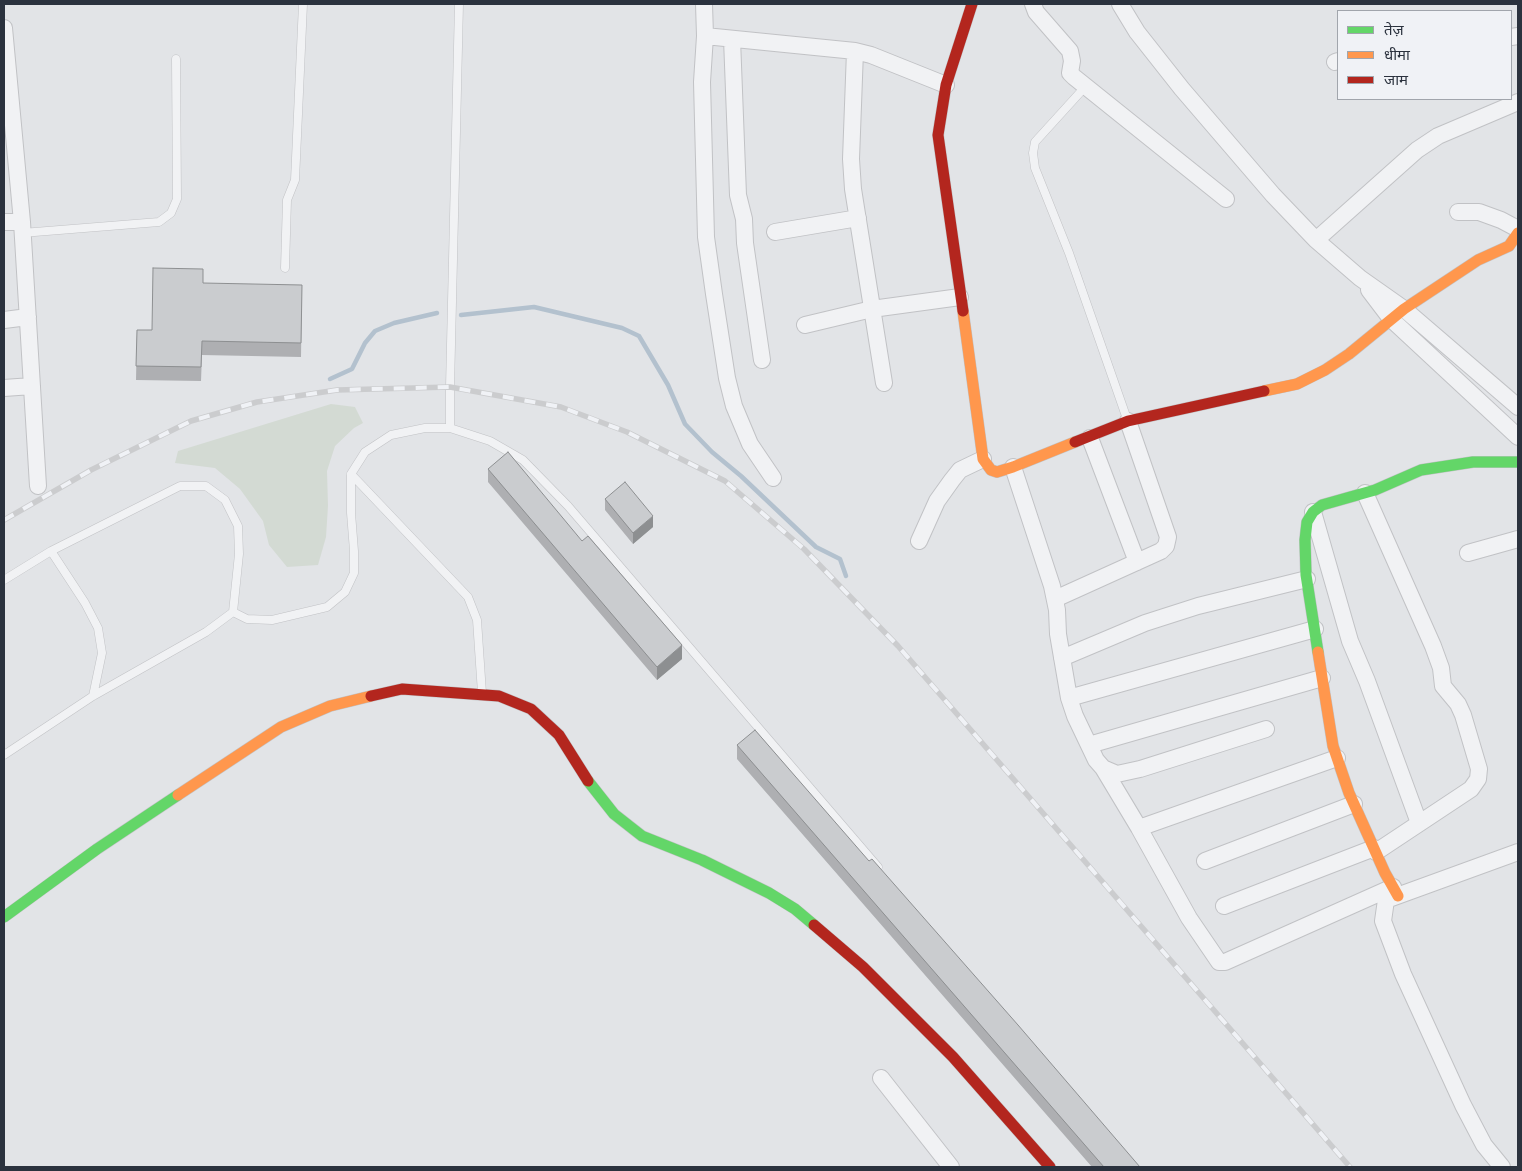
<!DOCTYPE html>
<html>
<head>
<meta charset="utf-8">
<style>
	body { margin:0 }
	#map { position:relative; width:1522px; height:1171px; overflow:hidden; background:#e2e4e7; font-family:"Open Sans","Noto Sans Devanagari",sans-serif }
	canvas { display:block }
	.frame { position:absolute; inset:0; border:5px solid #2b323e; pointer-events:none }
	.legend { position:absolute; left:1337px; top:10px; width:175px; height:90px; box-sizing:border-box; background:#f0f2f6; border:1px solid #a1a5ac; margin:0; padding:6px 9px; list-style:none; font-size:15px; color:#2b323e }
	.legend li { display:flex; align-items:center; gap:10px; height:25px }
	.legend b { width:25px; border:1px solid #a1a5ac }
</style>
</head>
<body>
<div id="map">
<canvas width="1522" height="1171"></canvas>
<div class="frame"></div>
<ul class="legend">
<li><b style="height:6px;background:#63d668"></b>तेज़</li>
<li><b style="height:6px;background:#ff974d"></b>धीमा</li>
<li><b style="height:6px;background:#b3261e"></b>जाम</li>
</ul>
</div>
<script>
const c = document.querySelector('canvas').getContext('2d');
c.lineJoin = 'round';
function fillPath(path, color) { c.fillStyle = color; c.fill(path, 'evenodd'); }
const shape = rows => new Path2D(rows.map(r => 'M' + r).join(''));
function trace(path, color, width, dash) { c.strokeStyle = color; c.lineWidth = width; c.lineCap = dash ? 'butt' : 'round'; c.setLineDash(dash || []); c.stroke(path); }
fillPath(shape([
	[331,404,355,407,363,423,354,428,335,446,327,471,328,506,326,537,318,565,287,567,269,545,263,521,240,489,215,468,175,463,178,451]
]), '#d3dad3');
trace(shape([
	[461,315,534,307,622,328,639,336,668,385,685,424,712,452,741,476,816,547,840,559,846,576],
	[330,379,352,369,365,343,375,331,394,323,437,313]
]), '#b3c1ce', 4.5);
const lane = shape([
	[1085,87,1035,142,1033,153,1035,168,1069,253,1127,419],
	[22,233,159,222,171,213,177,199,176,59],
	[285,268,287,200,295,180,303,4],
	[450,428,450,387,459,4],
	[351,474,468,597,477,620,482,693],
	[51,551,85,603,98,628,102,653,93,696],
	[4,580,51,551,180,486,206,486,225,500,238,526,239,554,233,612,206,632,93,696,4,755],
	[233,612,247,619,272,620,327,607,345,592,354,573,354,551,351,513,351,474,365,452,391,435,425,428,450,428,490,441,523,460,568,506,878,867]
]);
const street = shape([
	[704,4,705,36,702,82,706,237,714,294,727,378,734,406,750,444,773,478],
	[1033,4,1036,12,1070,51,1072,61,1070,73,1074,77,1226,199],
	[1120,4,1137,32,1182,89,1273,195,1316,240,1360,278,1404,309,1518,407],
	[4,28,22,222,38,486],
	[705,36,855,51,871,55,946,85],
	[1511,37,1518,36],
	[732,39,738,195,744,219,745,243,762,360],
	[855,51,851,159,853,189,884,383],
	[1335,62,1338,61],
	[1458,212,1479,212,1501,220,1518,229],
	[4,222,22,222],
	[775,232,858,218],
	[1316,240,1417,150,1438,136,1518,102],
	[1369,290,1391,319,1518,437],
	[4,320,28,317],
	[805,325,872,309,960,297],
	[4,388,32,386],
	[1090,438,1137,562],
	[1013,467,1052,586,1057,610,1058,634,1069,698,1075,716,1096,760,1103,768,1117,774,1140,769,1266,729],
	[1365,493,1433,646,1441,668,1443,686,1458,704,1463,715,1479,769,1478,779,1471,789,1376,852],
	[1313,512,1350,641,1367,681,1419,823],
	[919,541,937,501,952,480,960,470,983,459],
	[1468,553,1518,539],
	[1055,599,1161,551,1166,546,1168,537,1128,421],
	[1062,658,1145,623,1198,606,1307,579],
	[1069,698,1315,629],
	[1089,745,1322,678],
	[1103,768,1139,828,1189,918,1219,962,1225,962,1393,887],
	[1139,828,1337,758],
	[1205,861,1354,804],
	[1224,906,1374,848],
	[881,1078,951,1167],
	[1502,1167,1484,1145,1463,1105,1403,974,1383,921,1386,900,1518,852]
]);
const fast = shape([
	[1318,652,1306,575,1305,540,1307,522,1313,512,1322,505,1375,490,1421,470,1473,462,1518,462],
	[588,781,614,814,642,836,702,860,769,893,795,909,814,925],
	[4,917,97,849,178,795]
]);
const slow = shape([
	[963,311,983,459,991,470,997,472,1013,467,1075,442],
	[1264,391,1297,384,1325,370,1349,354,1404,309,1478,260,1509,246,1518,233],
	[1318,652,1333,746,1349,793,1385,873,1398,896],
	[178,795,281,727,330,706,371,696]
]);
const jam = shape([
	[963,311,938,135,946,85,972,4],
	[1075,442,1128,421,1264,391],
	[371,696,402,689,499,696,531,709,559,735,588,781],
	[814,925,863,967,953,1057,1050,1167]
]);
trace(lane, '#c1c2c5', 9);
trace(street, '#c1c2c5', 18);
trace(fast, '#c1c2c5', 12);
trace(slow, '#c1c2c5', 12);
trace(jam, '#c1c2c5', 12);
trace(lane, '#f1f2f4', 8);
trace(street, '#f1f2f4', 16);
trace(fast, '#63d668', 11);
trace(slow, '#ff974d', 11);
trace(jam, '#b3261e', 11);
const rail = shape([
	[4,520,91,470,191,421,257,402,337,390,450,387,561,407,627,432,725,481,804,549,898,646,1350,1167]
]);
trace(rail, '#cbccce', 5.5);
trace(rail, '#f0f2f6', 4, [11]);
fillPath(shape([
	[302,285,301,357,202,355,201,381,136,380,137,330,152,330],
	[488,469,682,659,657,680,488,482],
	[605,499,653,527,633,544,605,510],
	[737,745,1140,1167,1092,1167,737,759]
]), '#aeafb2');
fillPath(shape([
	[653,516,653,527,633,544,633,533],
	[682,645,682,659,657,680,657,667]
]), '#8d8f91');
const building = shape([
	[153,268,203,269,203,283,302,285,301,343,202,341,201,367,136,366,137,330,152,330,153,268],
	[508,452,582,541,588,536,682,645,657,667,488,469,508,452],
	[625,482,653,516,633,533,605,499,625,482],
	[755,730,869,861,872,859,1018,1025,1140,1167,1104,1167,737,745,755,730]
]);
fillPath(building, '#cacccf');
trace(building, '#8d8f91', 1);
</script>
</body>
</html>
